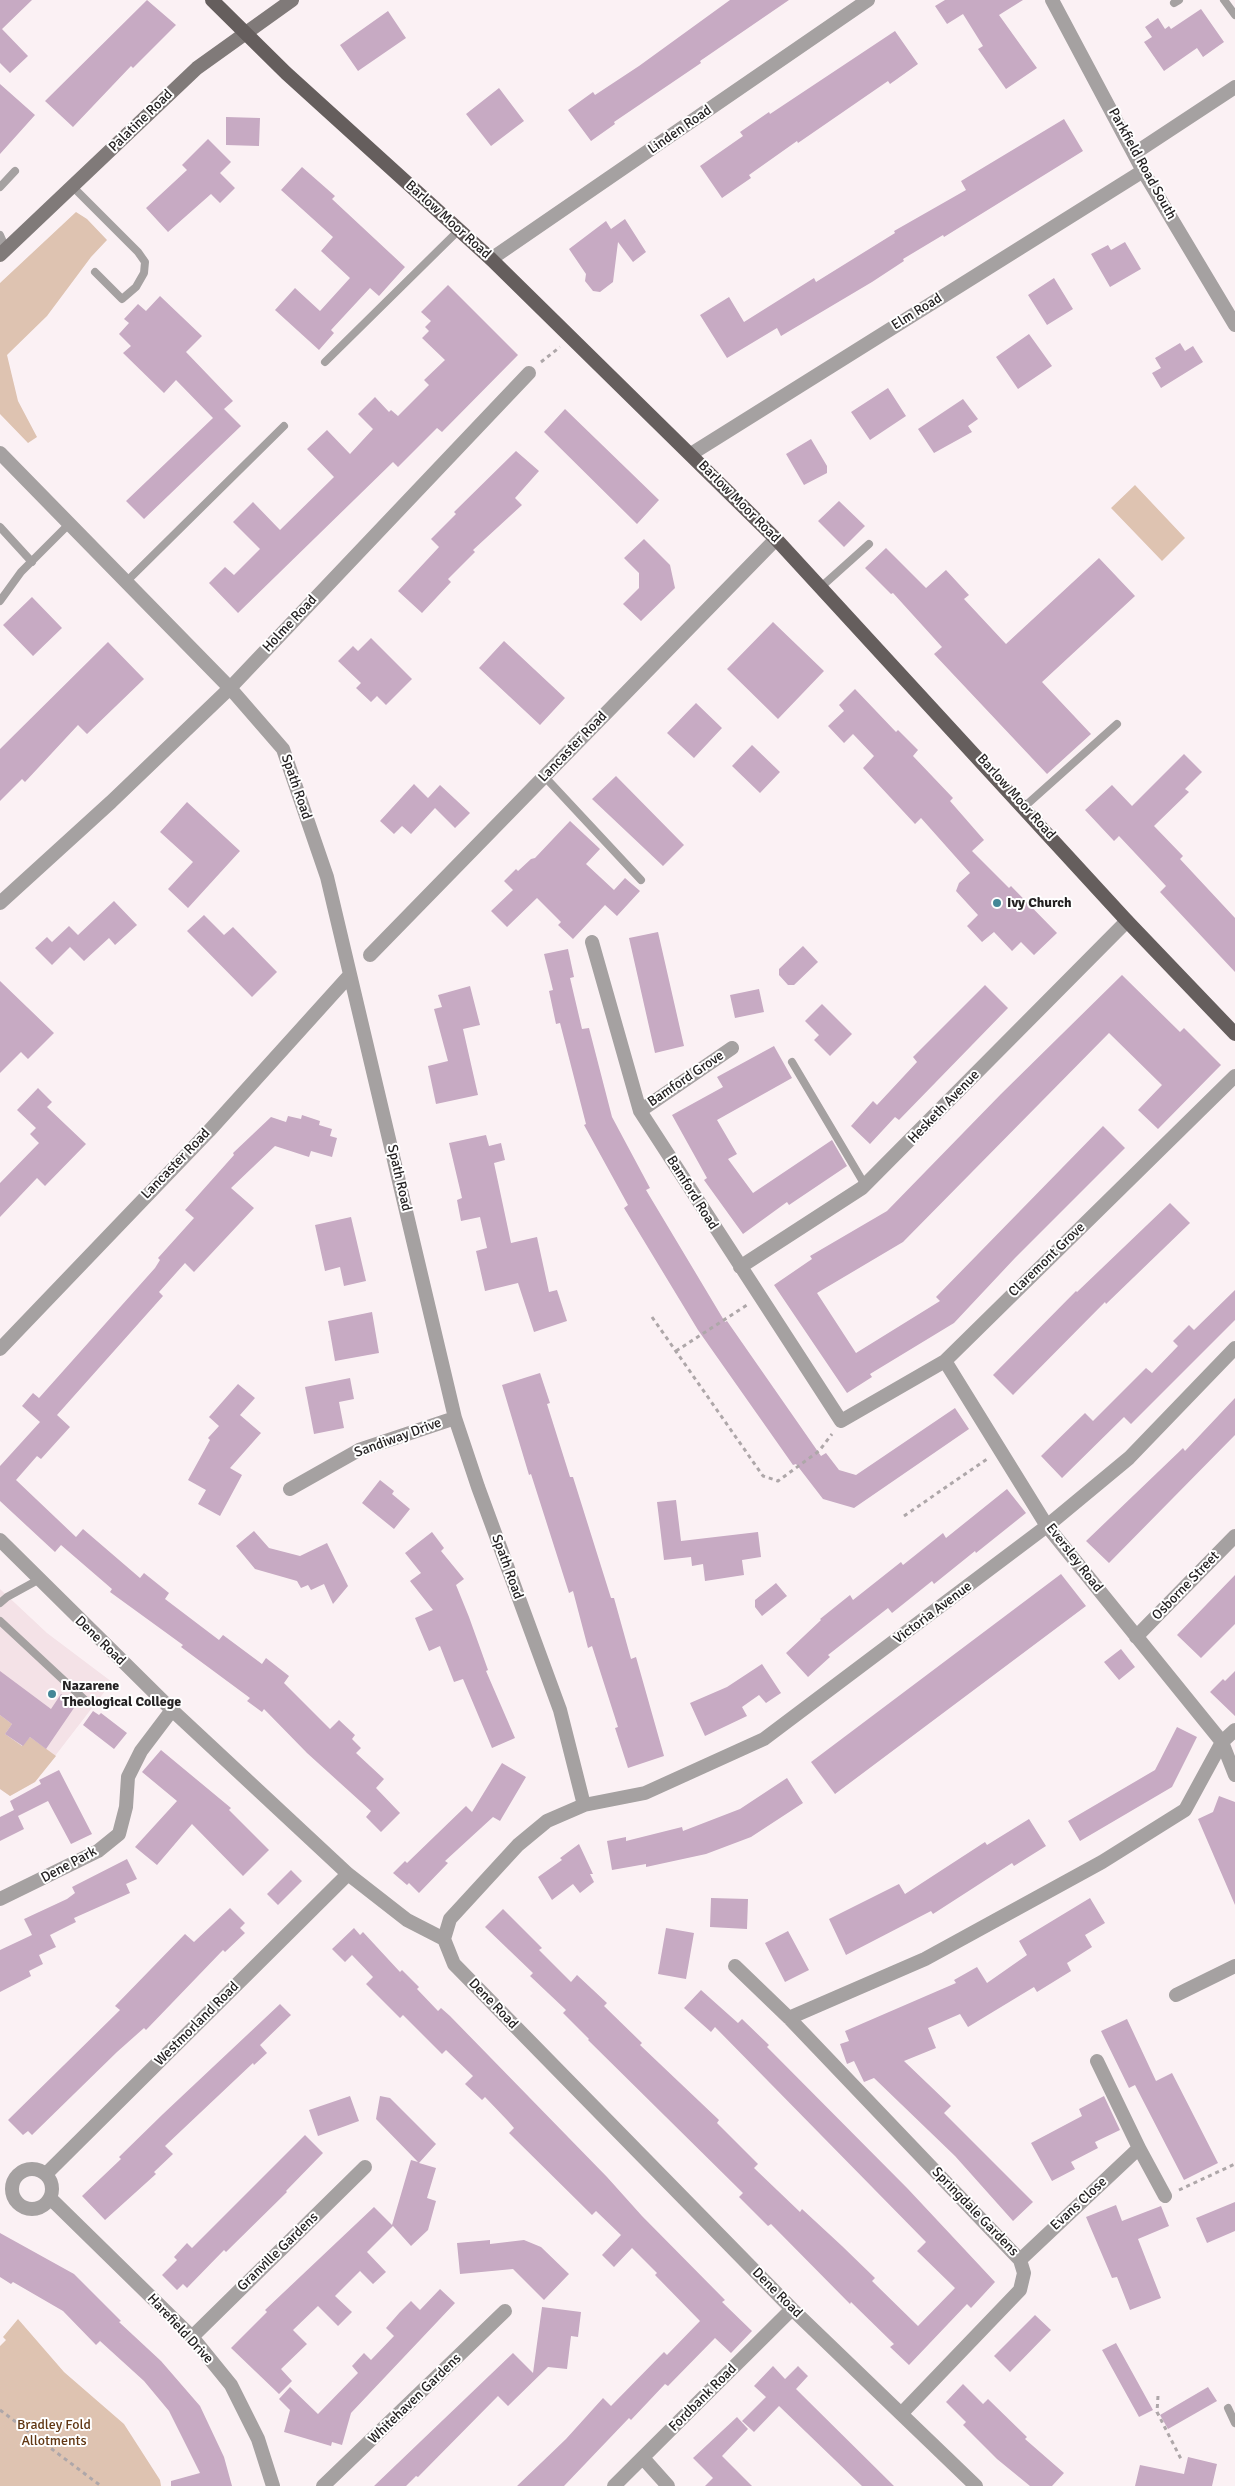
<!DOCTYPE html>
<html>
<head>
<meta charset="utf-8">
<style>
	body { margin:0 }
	canvas { display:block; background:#fbf1f4 }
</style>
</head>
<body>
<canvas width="1235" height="2486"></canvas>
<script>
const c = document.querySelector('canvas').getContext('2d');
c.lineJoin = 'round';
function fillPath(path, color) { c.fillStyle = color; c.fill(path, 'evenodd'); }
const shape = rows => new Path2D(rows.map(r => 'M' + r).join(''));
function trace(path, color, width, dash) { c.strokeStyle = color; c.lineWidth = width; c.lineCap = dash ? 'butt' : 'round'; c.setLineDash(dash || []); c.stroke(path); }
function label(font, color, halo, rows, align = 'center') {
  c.font = font + ' Signika,sans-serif'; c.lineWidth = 4; c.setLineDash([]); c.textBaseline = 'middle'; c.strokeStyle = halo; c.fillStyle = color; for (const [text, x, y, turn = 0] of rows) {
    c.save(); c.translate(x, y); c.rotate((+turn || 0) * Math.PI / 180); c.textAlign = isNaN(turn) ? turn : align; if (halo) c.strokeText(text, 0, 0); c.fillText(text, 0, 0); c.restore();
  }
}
fillPath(shape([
	[0,1589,47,1633,112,1682,35,1782,10,1796,0,1789]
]), '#f4e2e7');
fillPath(shape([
	[76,212,87,219,107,240,91,257,47,316,7,355,18,401,37,437,28,443,0,414,0,283],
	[1135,485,1185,538,1162,561,1111,508],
	[0,1715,12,1724,5,1734,22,1746,30,1737,56,1756,35,1782,10,1796,0,1789],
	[18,2319,64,2372,124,2424,160,2480,161,2486,0,2486,0,2346,6,2340,3,2337]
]), '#dec3b1');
fillPath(shape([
	[0,0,32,0,2,29,28,56,10,73,0,63],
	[147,0,176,25,133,68,131,66,73,127,45,101],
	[730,0,789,0,700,61,701,63,614,122,615,124,591,141,568,110,593,92,595,95,639,66],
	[945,0,1023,0,999,15,1037,68,1006,89,978,49,983,46,963,14,947,24,935,6],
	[1201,9,1224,42,1203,57,1197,48,1164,71,1144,42,1152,37,1145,27,1158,18,1165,29,1169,26,1171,29],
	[388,11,406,38,358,71,340,45],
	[895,31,918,64,890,84,888,81,798,143,797,141,749,175,751,178,722,198,700,166,743,136,740,132,769,112,770,114],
	[0,84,35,115,0,154],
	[499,88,524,121,491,146,466,114],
	[226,117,260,118,259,146,226,145],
	[1064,119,1083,151,944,237,943,235,903,259,904,261,872,282,781,336,777,328,727,358,700,315,729,297,744,322,814,278,816,282,895,233,894,231,966,190,961,181],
	[208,139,231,162,220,173,235,188,220,203,211,194,168,232,146,208,187,170,182,165],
	[302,167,335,196,332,199,405,267,379,296,370,288,331,330,334,333,319,350,275,310,295,288,320,311,350,278,321,251,333,237,281,190],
	[625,219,646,252,633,262,618,242,613,282,600,292,593,291,585,281,586,274,569,249,606,221,611,229],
	[1125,242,1141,269,1110,287,1091,254,1108,245,1111,250],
	[1054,278,1073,309,1047,325,1028,295],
	[448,285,518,355,442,432,437,428,398,467,393,462,238,613,209,583,225,567,234,575,260,549,233,522,253,502,280,530,334,477,307,449,327,430,350,454,373,429,358,414,375,397,389,412,391,410,398,416,429,385,424,380,445,360,422,338,429,331,425,327,431,321,421,312],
	[160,296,202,336,186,352,233,401,224,409,241,426,144,519,126,501,213,418,176,380,164,393,123,353,131,346,119,334,129,323,124,319,138,304,146,311],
	[1029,334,1052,366,1018,389,996,357],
	[1180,343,1185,351,1193,346,1203,362,1161,388,1152,373,1161,368,1155,358],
	[888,388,906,416,870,440,851,412],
	[963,399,978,419,968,426,972,432,934,453,918,429],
	[565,409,659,500,637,524,544,432],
	[811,439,827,466,827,473,804,485,786,454],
	[516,451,539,471,515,498,522,505,473,550,475,552,448,579,451,582,422,613,398,591,439,547,431,539,456,514,454,512],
	[839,501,865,526,844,547,818,521],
	[644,539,670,565,675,588,641,621,623,604,639,588,639,573,624,558],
	[886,548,926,588,946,570,969,595,964,599,1006,644,1099,558,1135,596,1042,682,1091,734,1047,774,934,654,942,647,893,593,891,594,865,568],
	[32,597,62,628,33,656,3,625],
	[773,622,824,671,778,719,727,669],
	[371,638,412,679,386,705,377,696,371,702,356,688,361,683,338,661,353,646,358,651],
	[504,641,565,698,540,725,479,668],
	[108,642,144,679,87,734,78,725,25,782,22,779,0,801,0,749],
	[855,689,896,732,898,730,918,750,913,756,953,798,950,801,984,840,972,851,1009,888,1011,886,1057,933,1034,955,1021,942,1012,951,994,932,982,942,967,926,978,915,956,891,959,883,970,873,921,818,915,824,863,768,874,756,853,734,844,743,828,726,844,711,839,705],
	[696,703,722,728,694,758,667,733],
	[752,745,780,772,760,793,732,766],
	[1184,754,1202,772,1185,789,1189,792,1154,826,1183,856,1180,859,1235,918,1235,972,1160,892,1166,886,1119,836,1114,841,1085,810,1112,785,1132,806],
	[616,776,684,845,663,866,592,799],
	[414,784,428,798,440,785,470,813,455,828,435,808,411,834,402,826,394,834,380,821],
	[187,802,240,851,188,908,168,889,193,862,160,832],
	[570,821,600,849,586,864,614,890,625,878,640,891,617,916,605,905,573,939,558,925,561,922,537,898,507,927,491,911,513,890,504,881,516,869,518,871,531,859,535,858],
	[114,901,137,925,115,945,109,938,84,961,70,947,52,965,35,948,47,937,52,942,69,926,78,935],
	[204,915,224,935,233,927,277,972,252,997,187,931],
	[658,932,684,1046,655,1053,629,938],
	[803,946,818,962,794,985,788,985,779,975,779,969],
	[568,949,574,977,570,978,582,1029,589,1028,612,1117,650,1188,646,1190,725,1322,727,1321,821,1456,826,1453,839,1470,856,1475,955,1408,969,1429,854,1508,823,1499,796,1464,793,1465,698,1330,624,1208,628,1205,584,1125,586,1124,560,1023,556,1024,549,991,553,990,544,954],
	[1122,975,1180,1032,1184,1028,1221,1065,1158,1129,1138,1110,1162,1085,1109,1033,903,1242,817,1293,856,1353,940,1301,936,1297,1103,1126,1125,1148,1015,1258,954,1323,870,1374,872,1377,847,1393,774,1285,812,1259,810,1256,887,1211,1001,1094],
	[0,981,54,1033,28,1059,21,1052,0,1073],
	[985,985,1008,1008,899,1120,895,1117,870,1144,851,1126,873,1101,877,1105,917,1062,913,1057],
	[470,986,480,1025,463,1029,478,1095,436,1104,428,1066,448,1061,434,1009,442,1007,438,995],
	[759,989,764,1012,735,1018,730,995],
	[822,1004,852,1034,830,1056,814,1040,819,1035,805,1021],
	[774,1046,792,1078,717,1120,737,1154,728,1159,753,1193,832,1140,847,1166,789,1205,787,1202,743,1234,704,1180,707,1178,672,1115,723,1087,717,1077],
	[38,1088,52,1102,47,1107,86,1144,45,1186,37,1178,0,1217,0,1183,39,1143,30,1134,36,1128,17,1110],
	[302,1115,320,1121,319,1125,332,1129,330,1136,337,1138,332,1157,311,1151,309,1157,275,1146,231,1188,254,1208,194,1272,185,1263,159,1292,163,1296,57,1415,70,1427,41,1459,37,1456,16,1480,76,1537,83,1529,140,1578,144,1573,169,1593,165,1599,219,1640,223,1635,262,1664,266,1658,289,1676,284,1683,330,1729,339,1720,355,1735,352,1739,361,1748,356,1753,384,1779,376,1788,400,1813,381,1832,366,1817,371,1811,307,1753,264,1709,262,1712,247,1701,250,1698,181,1647,183,1645,110,1592,112,1589,61,1545,55,1552,0,1501,0,1466,40,1422,22,1406,33,1393,39,1398,155,1268,160,1260,158,1258,194,1218,185,1210,234,1155,233,1153,271,1117,286,1122,288,1116,301,1119],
	[486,1135,489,1146,501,1143,505,1160,494,1163,511,1243,537,1237,549,1292,557,1290,567,1321,534,1332,518,1283,485,1291,476,1251,487,1248,480,1217,461,1221,457,1200,462,1198,449,1143],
	[1170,1203,1190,1223,1106,1304,1105,1302,1013,1395,993,1375,1076,1291,1077,1292],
	[351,1217,366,1281,344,1286,340,1267,325,1271,315,1225],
	[1235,1290,1235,1320,1131,1424,1124,1417,1062,1478,1041,1456,1085,1413,1093,1421,1146,1368,1152,1373,1178,1346,1173,1341,1189,1325,1194,1330],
	[372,1312,379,1353,335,1361,328,1321],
	[540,1373,550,1403,547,1404,570,1477,573,1477,611,1598,614,1598,631,1659,636,1657,664,1756,628,1768,615,1728,618,1727,592,1646,588,1648,573,1591,569,1593,531,1474,529,1475,502,1385],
	[350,1378,354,1399,339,1402,344,1428,314,1434,305,1387],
	[238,1384,255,1398,240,1415,261,1433,230,1468,242,1475,220,1516,198,1504,206,1490,188,1480,210,1440,208,1438,219,1426,209,1417],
	[1235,1398,1235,1435,1109,1563,1086,1541,1183,1448,1185,1451],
	[380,1480,394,1491,392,1494,410,1509,394,1529,362,1503],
	[1007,1489,1026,1513,976,1553,975,1551,934,1584,932,1581,892,1613,888,1608,828,1655,830,1657,808,1677,786,1653,821,1620,820,1619,850,1595,853,1600,901,1562,903,1565,943,1533,946,1538],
	[676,1500,681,1541,758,1532,761,1557,742,1560,744,1575,705,1581,703,1564,692,1566,691,1557,664,1560,657,1502],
	[254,1531,269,1548,300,1556,327,1543,348,1586,333,1604,324,1584,311,1590,308,1585,301,1588,297,1581,255,1569,236,1546],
	[432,1532,444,1548,441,1551,464,1579,456,1585,469,1617,488,1670,486,1671,515,1738,492,1748,463,1679,454,1682,440,1646,429,1651,415,1618,433,1610,410,1581,421,1573,405,1553],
	[1061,1574,1086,1606,835,1794,811,1762],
	[1235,1575,1235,1624,1201,1658,1177,1635],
	[776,1583,787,1596,762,1616,755,1607,755,1600],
	[1121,1649,1135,1667,1119,1680,1104,1662],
	[762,1664,781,1693,766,1703,759,1695,742,1707,747,1716,705,1736,690,1703,727,1687],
	[0,1671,51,1709,61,1694,76,1705,46,1749,30,1737,23,1746,5,1734,12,1724,0,1715],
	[1235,1671,1235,1716,1210,1692,1223,1679,1225,1681],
	[93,1711,99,1715,101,1713,127,1733,114,1749,83,1725],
	[1177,1727,1197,1737,1172,1787,1080,1841,1068,1821,1155,1770],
	[161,1750,231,1808,229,1810,269,1850,243,1876,192,1824,157,1865,135,1847,177,1801,142,1772],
	[502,1763,526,1777,500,1821,493,1817,445,1861,448,1863,419,1893,409,1883,407,1885,393,1873,405,1861,407,1863,466,1806,472,1812],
	[59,1770,92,1834,71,1844,48,1801,18,1816,24,1829,0,1841,0,1817,14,1810,10,1801,41,1784,39,1780],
	[787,1778,803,1803,751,1837,706,1854,646,1867,646,1864,612,1870,607,1841,626,1837,626,1841,682,1827,683,1831,740,1809],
	[1219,1796,1235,1802,1235,1905,1198,1819,1213,1812],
	[1029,1819,1046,1846,1014,1866,1012,1863,933,1914,931,1911,846,1955,829,1919,899,1884,905,1894,985,1842,987,1845],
	[579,1844,593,1874,590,1874,594,1882,580,1893,573,1884,552,1900,538,1877,562,1860,560,1858],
	[127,1859,137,1879,126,1884,130,1893,74,1918,76,1922,50,1935,56,1947,39,1955,43,1964,29,1971,31,1976,0,1992,0,1950,32,1935,24,1919,67,1899,75,1893,72,1887],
	[291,1870,302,1881,278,1905,267,1894],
	[711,1898,748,1899,747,1929,710,1927],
	[1090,1898,1105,1923,1085,1935,1092,1947,1067,1963,1071,1971,1037,1992,1034,1987,968,2027,960,2014,928,2028,936,2048,904,2061,951,2106,944,2113,1033,2202,1013,2221,955,2156,874,2078,864,2082,854,2061,847,2064,840,2044,849,2041,845,2031,956,1983,954,1980,977,1967,987,1983,1027,1955,1019,1941],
	[230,1908,245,1923,240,1928,245,1933,225,1952,223,1950,146,2030,144,2028,117,2052,32,2135,28,2131,23,2135,8,2120,120,2010,115,2006,185,1934,194,1942],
	[503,1909,542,1948,539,1950,571,1982,577,1975,607,2003,604,2006,642,2043,640,2045,719,2120,717,2123,758,2164,754,2168,800,2212,802,2209,842,2246,875,2278,872,2281,918,2326,955,2288,917,2251,926,2242,715,2027,711,2032,684,2008,701,1990,738,2023,742,2019,769,2045,767,2047,908,2189,995,2282,971,2308,967,2304,909,2365,890,2347,894,2344,851,2302,850,2304,771,2224,768,2226,739,2197,743,2193,588,2040,589,2039,563,2013,566,2010,530,1976,533,1973,485,1927],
	[354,1928,360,1935,363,1932,400,1972,402,1970,419,1987,417,1989,438,2011,441,2008,450,2016,607,2177,642,2216,725,2300,722,2302,752,2331,731,2353,715,2338,668,2386,665,2384,631,2420,629,2418,564,2486,517,2486,566,2439,603,2398,611,2406,664,2352,667,2355,700,2321,655,2275,657,2273,632,2248,614,2267,602,2255,621,2235,596,2211,592,2215,509,2133,514,2128,507,2120,485,2097,482,2100,465,2084,473,2076,446,2050,442,2054,403,2015,400,2018,366,1984,373,1977,352,1955,345,1962,332,1949],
	[666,1928,694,1933,686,1979,658,1974],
	[788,1931,809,1970,785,1982,765,1943],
	[280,2004,291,2015,260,2045,267,2053,254,2065,253,2063,165,2146,173,2154,154,2172,156,2174,105,2220,82,2196,121,2159,119,2157,163,2114],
	[1127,2019,1156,2081,1172,2073,1218,2163,1184,2180,1135,2085,1129,2088,1101,2031],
	[350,2096,359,2121,318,2136,309,2110],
	[380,2096,390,2098,436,2144,419,2163,436,2168,427,2198,436,2201,428,2230,411,2246,393,2226,367,2252,386,2272,373,2284,360,2271,335,2296,352,2312,338,2326,318,2306,293,2330,307,2344,281,2369,292,2381,279,2394,231,2348,267,2312,265,2310,374,2207,392,2225,411,2160,418,2162,376,2119],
	[1104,2096,1120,2130,1095,2142,1098,2148,1071,2162,1075,2169,1052,2181,1031,2143,1082,2116,1079,2109],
	[305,2135,323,2153,286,2191,287,2192,226,2252,224,2250,187,2288,183,2284,177,2290,162,2275,177,2260,174,2257,187,2243,192,2248],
	[1235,2202,1235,2231,1207,2243,1196,2218],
	[1116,2205,1122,2221,1161,2206,1169,2226,1138,2239,1161,2298,1130,2310,1117,2277,1112,2278,1086,2217],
	[0,2233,74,2274,121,2321,119,2322,161,2361,200,2406,224,2457,232,2486,171,2486,171,2481,200,2473,169,2411,144,2381,100,2341,96,2345,63,2311,13,2282,11,2284,0,2277],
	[490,2240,490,2244,524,2240,541,2247,569,2274,544,2300,513,2269,460,2274,457,2243],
	[440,2289,455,2303,351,2413,342,2445,332,2442,331,2446,284,2432,290,2410,279,2399,290,2387,318,2414,358,2373,352,2366,364,2353,371,2360,394,2336,386,2328,400,2312,411,2301,420,2310],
	[542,2307,581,2312,578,2337,571,2336,567,2369,548,2367,508,2406,498,2396,418,2477,416,2476,406,2486,374,2486,513,2353,533,2373],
	[1035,2315,1051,2330,1010,2372,994,2356],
	[1116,2343,1153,2410,1139,2417,1102,2350],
	[773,2366,785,2379,798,2366,808,2376,796,2389,894,2486,862,2486,779,2406,754,2432,742,2421,766,2397,754,2386],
	[963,2384,983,2404,988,2399,1027,2437,1025,2439,1064,2473,1052,2486,1030,2486,997,2459,963,2425,966,2422,946,2402],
	[1208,2387,1217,2401,1168,2429,1160,2415],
	[737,2417,748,2429,722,2456,752,2486,705,2486,713,2478,693,2458],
	[1188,2457,1217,2464,1212,2486,1135,2486,1140,2465,1184,2474]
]), '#c7aac3');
trace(shape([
	[541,362,560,347],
	[652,1317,763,1476,778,1481,819,1451,832,1434],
	[676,1351,747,1305],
	[904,1516,987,1459],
	[1179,2190,1235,2164],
	[1158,2396,1157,2412,1181,2459],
	[0,2410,101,2486]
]), '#aea7a9', 3, [4, 4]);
trace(shape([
	[1224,0,1235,15],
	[1174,3,1179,0],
	[72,186,138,252,145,262,144,273,136,287,122,299,95,272],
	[0,187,15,171],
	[0,235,6,249],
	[325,362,459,230],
	[0,527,32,562],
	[126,582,284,426],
	[821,587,869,544],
	[0,601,21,572,69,524],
	[544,776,641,880],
	[1024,807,1117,724],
	[792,1062,865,1185],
	[0,1603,7,1597,38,1580],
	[0,1621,87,1702],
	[1228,2408,1235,2423]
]), '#a5a1a1', 8);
trace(shape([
	[1052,0,1143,171,1235,325],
	[1135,153,1235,87],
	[491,259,868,0],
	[0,453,230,688,283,749,327,877,455,1418,478,1487,560,1710,584,1805,547,1821,518,1845,450,1919,444,1939],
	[691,454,1143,171],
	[0,903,111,802,230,688,529,373],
	[592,942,640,1111,841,1421,945,1361,1235,1076],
	[370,955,776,539],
	[640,1111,732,1048],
	[740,1267,862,1188,1127,921],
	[0,1349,209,1131,349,976],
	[945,1361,1047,1526,1222,1742,1235,1775],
	[290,1489,359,1450,455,1418],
	[0,1540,172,1710,348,1874,407,1920,444,1939,454,1964,792,2309,976,2486],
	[1136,1637,1235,1536],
	[584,1805,645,1793,764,1739,1047,1526,1129,1458,1235,1348],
	[0,1899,98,1851,119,1834,126,1807,128,1777,141,1751,172,1710],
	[735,1966,789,2018,1020,2260,1024,2273,1020,2290,901,2414],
	[1176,1995,1235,1966],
	[789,2018,925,1959,1102,1862,1185,1810,1222,1742,1235,1730],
	[1097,2061,1139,2148],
	'12 2189a20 20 0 1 1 40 0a20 20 0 1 1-40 0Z',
	[46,2174,348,1874],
	[50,2198,192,2337,231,2385,258,2439,273,2486],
	[1020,2260,1139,2148,1165,2196],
	[192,2337,365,2167],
	[643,2458,668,2486],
	[323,2486,505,2311],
	[614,2486,792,2309]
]), '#a5a1a1', 14);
trace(shape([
	[0,255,197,68,292,0]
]), '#807a79', 14);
trace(shape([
	[212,0,286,73,491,259,776,539,1127,921,1235,1034]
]), '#655e5d', 14);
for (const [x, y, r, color] of [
	[997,903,5,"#448797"],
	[52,1694,5,"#448797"]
]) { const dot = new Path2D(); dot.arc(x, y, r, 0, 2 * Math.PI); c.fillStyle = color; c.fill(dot); trace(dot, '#fff', 2); }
label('14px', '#242122', '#fff', [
	["Palatine Road",141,121,-44],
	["Linden Road",680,130,-35],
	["Parkfield Road South",1142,164,61],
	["Barlow Moor Road",448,220,42],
	["Elm Road",917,312,-32],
	["Barlow Moor Road",739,502,45],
	["Holme Road",290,624,-47],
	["Lancaster Road",573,747,-46],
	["Spath Road",296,787,71],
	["Barlow Moor Road",1016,797,48],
	["Bamford Grove",686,1079,-34],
	["Hesketh Avenue",944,1107,-46],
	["Lancaster Road",176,1164,-46],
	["Spath Road",399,1178,77],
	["Bamford Road",692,1193,58],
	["Claremont Grove",1047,1260,-44],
	["Sandiway Drive",398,1438,-20],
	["Eversley Road",1074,1558,52],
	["Spath Road",507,1567,70],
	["Osborne Street",1186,1586,-46],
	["Victoria Avenue",933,1613,-37],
	["Dene Road",100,1641,44],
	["Dene Park",69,1865,-28],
	["Dene Road",493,2004,46],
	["Westmorland Road",197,2024,-45],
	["Evans Close",1079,2204,-43],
	["Springdale Gardens",975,2212,46],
	["Granville Gardens",278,2252,-44],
	["Dene Road",777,2293,45],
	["Harefield Drive",180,2329,47],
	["Fordbank Road",703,2398,-45],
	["Whitehaven Gardens",415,2399,-44]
]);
label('bold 14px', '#242122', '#fff', [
	["Ivy Church",1007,903],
	["Nazarene",62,1686],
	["Theological College",62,1702]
], 'left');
label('14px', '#613713', '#fff', [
	["Bradley Fold",54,2425],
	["Allotments",54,2441]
]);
</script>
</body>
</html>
